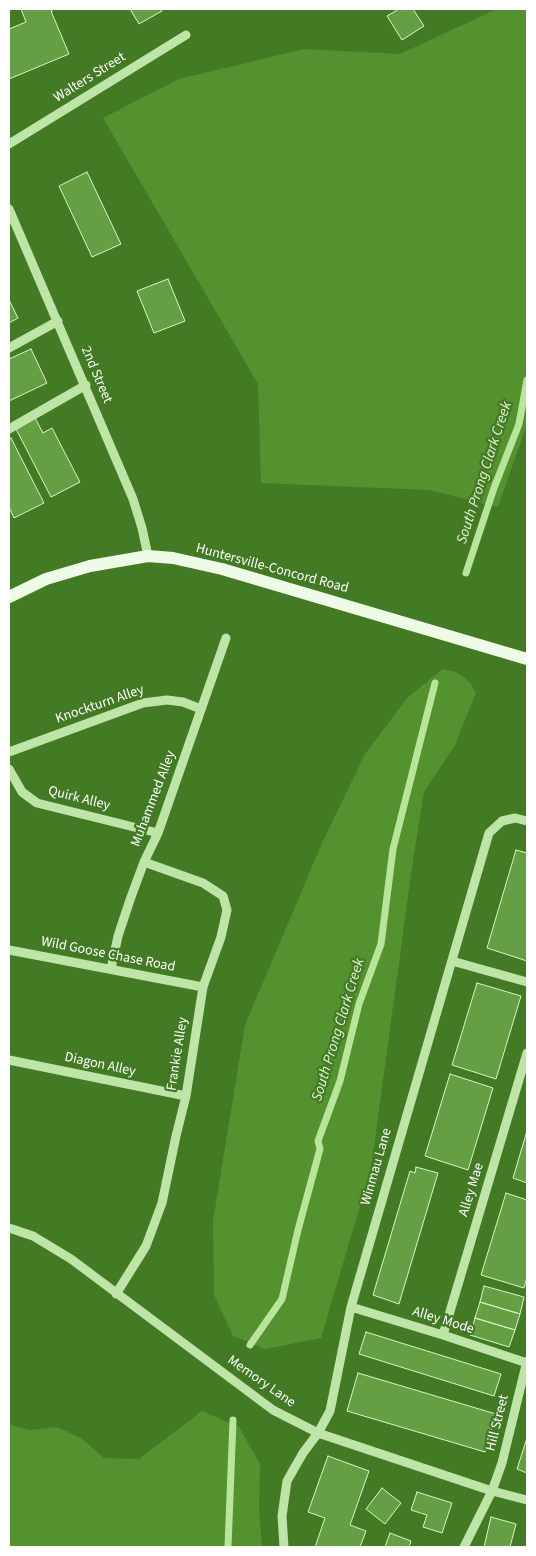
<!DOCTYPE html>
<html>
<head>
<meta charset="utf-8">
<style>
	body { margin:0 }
	#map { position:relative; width:536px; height:1556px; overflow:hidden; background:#437a24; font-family:"Source Sans 3",sans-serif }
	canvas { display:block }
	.frame { position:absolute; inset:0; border:10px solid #fff; pointer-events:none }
</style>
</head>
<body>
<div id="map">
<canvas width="536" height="1556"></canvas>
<div class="frame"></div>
</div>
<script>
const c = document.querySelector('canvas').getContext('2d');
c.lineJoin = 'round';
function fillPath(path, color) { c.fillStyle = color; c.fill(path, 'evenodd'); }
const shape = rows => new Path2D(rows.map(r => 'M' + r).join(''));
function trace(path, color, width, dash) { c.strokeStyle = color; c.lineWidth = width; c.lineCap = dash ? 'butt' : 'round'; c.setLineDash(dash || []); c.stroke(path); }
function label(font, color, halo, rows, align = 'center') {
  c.font = font + ' "Source Sans 3",sans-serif'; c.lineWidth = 4.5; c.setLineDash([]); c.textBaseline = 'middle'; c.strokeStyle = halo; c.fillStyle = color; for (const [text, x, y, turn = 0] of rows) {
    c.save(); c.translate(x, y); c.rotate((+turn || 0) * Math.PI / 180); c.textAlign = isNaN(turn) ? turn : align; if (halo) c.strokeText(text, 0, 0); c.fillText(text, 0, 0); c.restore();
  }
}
fillPath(shape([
	[497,9,527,9,527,424,498,507,429,490,261,483,258,384,103,118,179,79,304,49,400,54],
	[443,669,456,672,470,682,476,693,455,745,424,792,412,867,371,1169,321,1338,265,1349,233,1336,214,1295,213,1221,245,1025,322,843,365,754,407,698],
	[202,1411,239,1427,260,1464,259,1510,262,1547,9,1547,9,1425,30,1430,57,1427,81,1438,104,1458,139,1459]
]), '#53922e');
trace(shape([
	[466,573,494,488,519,424,527,380],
	[250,1345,282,1299,298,1230,320,1149,318,1141,340,1081,359,1004,381,944,393,849,435,683],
	[228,1547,233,1420]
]), '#b8e59b', 7);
const building = shape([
	[21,9,52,9,53,10,51,11,69,54,9,79,9,29,26,22,21,9],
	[130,9,161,9,162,11,139,24,130,9],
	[399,9,413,9,424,26,402,40,387,16,399,9],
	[87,172,121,244,92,257,59,186,87,172],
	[168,279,185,321,154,333,137,291,168,279],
	[9,300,18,318,9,323,9,300],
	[31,349,47,383,9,401,9,359,31,349],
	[35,418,43,433,52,428,80,482,51,497,15,427,35,418],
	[11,438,44,503,14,518,9,507,9,439,11,438],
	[516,850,527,853,527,961,487,948,516,850],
	[477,983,521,996,496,1079,452,1065,477,983],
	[450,1074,493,1088,468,1170,425,1156,450,1074],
	[527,1131,527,1183,513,1178,527,1131],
	[416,1167,438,1173,399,1304,373,1295,410,1171,415,1173,416,1167],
	[506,1193,527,1200,527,1278,524,1288,481,1275,506,1193],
	[484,1286,524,1297,520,1314,480,1302,484,1286],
	[480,1302,520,1314,515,1330,475,1318,480,1302],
	[475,1318,515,1330,509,1347,470,1335,475,1318],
	[366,1332,501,1374,494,1396,359,1354,366,1332],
	[358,1373,496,1414,485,1452,347,1411,358,1373],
	[527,1438,527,1473,517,1469,527,1438],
	[328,1456,369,1471,350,1525,366,1531,360,1547,315,1547,325,1518,308,1512,328,1456],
	[382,1488,401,1503,385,1524,366,1509,382,1488],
	[417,1492,452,1503,442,1533,423,1527,427,1515,411,1510,417,1492],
	[491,1517,516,1524,510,1547,484,1547,491,1517],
	[390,1533,411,1541,409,1547,385,1547,390,1533]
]);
fillPath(building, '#659f44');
trace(building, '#d9f4ca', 1);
trace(shape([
	[9,144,186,35],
	[9,209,133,499,142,528,148,556],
	[9,348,58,321],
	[9,429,86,385],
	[9,752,143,703,167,700,183,702,201,709],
	[9,769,22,792,37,803,158,833],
	[9,950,203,987],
	[452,961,527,982],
	[111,969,118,936,131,897,144,862,158,833,226,638],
	[9,1060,186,1096],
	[9,1228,33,1236,71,1259,273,1410,318,1433,492,1491,527,1500],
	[116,1294,146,1246,162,1203,176,1136,186,1096,203,987,221,937,227,910,223,896,203,883,144,862],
	[351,1307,443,1335,527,1363],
	[443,1335,527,1053],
	[284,1547,282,1516,287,1481,303,1453,318,1433,330,1411,351,1307,489,833,502,821,515,818,527,821],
	[464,1547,492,1491,502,1463,527,1361]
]), '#bee4a7', 9);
trace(shape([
	[9,597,46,579,90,566,148,556,173,558,222,569,527,659]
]), '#eefce7', 12);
label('14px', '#fff', '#437a24', [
	["Walters Street",90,78,-32],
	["2nd Street",96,375,67],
	["Huntersville-Concord Road",272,569,15],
	["Knockturn Alley",100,705,-19],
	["Quirk Alley",79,799,14],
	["Muhammed Alley",154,799,-69],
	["Wild Goose Chase Road",108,955,11],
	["Frankie Alley",178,1054,-81],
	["Diagon Alley",100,1065,12],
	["Winmau Lane",377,1167,-74],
	["Alley Mae",472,1190,-73],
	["Alley Mode",443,1321,17],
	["Memory Lane",261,1382,35],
	["Hill Street",498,1423,-76]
]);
label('italic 15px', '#e1f5d5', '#437a24', [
	["South Prong Clark Creek",485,473,-72],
	["South Prong Clark Creek",339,1030,-73]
]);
</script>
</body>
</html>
